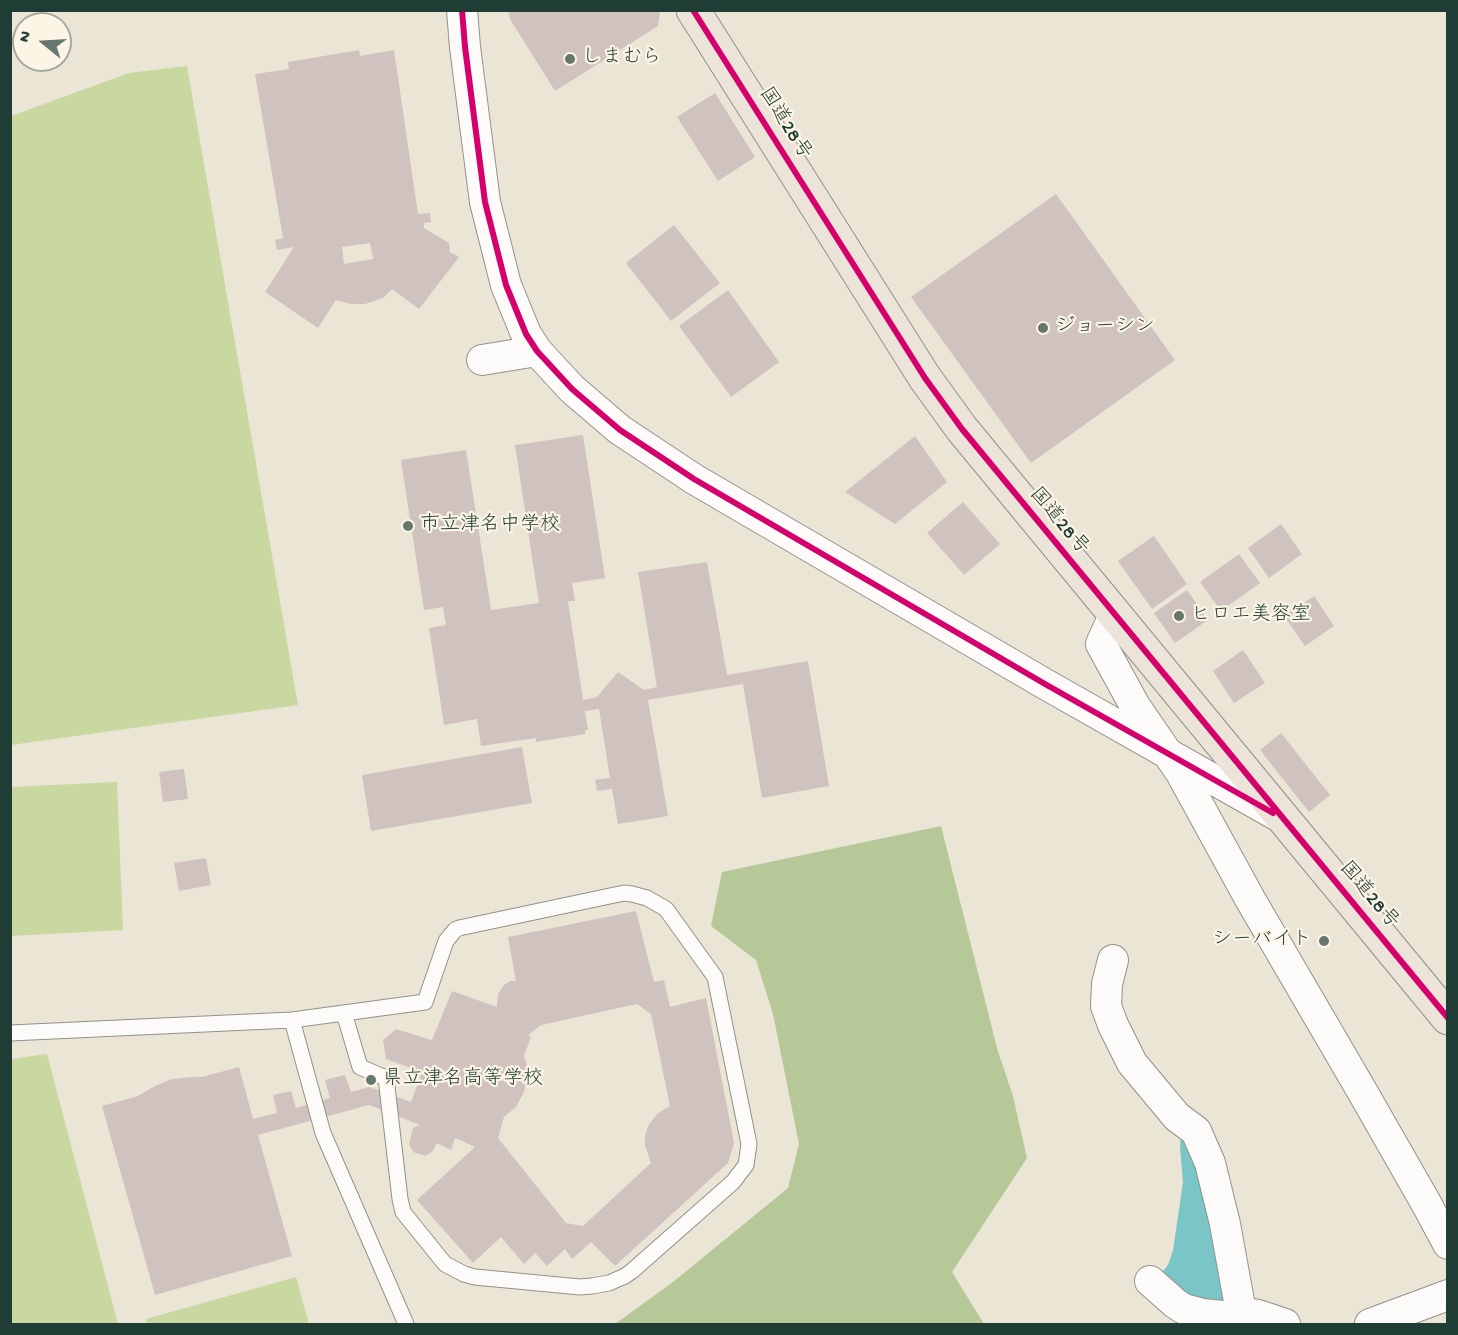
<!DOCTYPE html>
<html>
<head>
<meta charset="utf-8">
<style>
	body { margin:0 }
	#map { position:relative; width:1458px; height:1335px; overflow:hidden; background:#ebe5d6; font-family:"Gochi Hand",sans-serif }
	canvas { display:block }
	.frame { position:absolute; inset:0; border:12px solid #1f3d34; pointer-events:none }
	.north { position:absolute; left:12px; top:12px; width:60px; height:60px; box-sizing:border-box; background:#fcf5e5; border:2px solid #a4ab9e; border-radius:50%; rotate:288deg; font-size:16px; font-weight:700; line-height:24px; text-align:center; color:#1f3d34 }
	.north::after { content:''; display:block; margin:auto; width:21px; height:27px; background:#66786d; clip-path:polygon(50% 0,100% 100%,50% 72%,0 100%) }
</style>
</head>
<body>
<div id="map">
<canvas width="1458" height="1335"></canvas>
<div class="frame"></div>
<div class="north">N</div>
</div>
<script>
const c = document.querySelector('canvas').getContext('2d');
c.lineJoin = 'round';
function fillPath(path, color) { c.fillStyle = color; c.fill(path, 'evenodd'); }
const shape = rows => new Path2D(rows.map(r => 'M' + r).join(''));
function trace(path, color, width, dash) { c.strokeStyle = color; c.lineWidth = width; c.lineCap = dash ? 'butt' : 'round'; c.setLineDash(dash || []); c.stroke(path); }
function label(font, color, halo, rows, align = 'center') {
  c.font = font + ' "Gochi Hand","Klee One",sans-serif'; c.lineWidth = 4.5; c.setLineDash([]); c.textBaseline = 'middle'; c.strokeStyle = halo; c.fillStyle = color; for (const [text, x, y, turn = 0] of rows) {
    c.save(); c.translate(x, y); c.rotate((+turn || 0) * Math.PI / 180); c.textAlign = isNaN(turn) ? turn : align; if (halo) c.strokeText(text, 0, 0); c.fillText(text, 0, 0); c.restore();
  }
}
fillPath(shape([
	[187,66,298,705,11,745,11,116,129,73],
	[117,782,123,930,11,936,11,787],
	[47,1054,118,1324,11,1324,11,1059],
	[296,1277,309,1324,147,1324,146,1319]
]), '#c9d7a0');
fillPath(shape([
	[941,826,997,1048,1013,1096,1027,1158,952,1272,984,1324,615,1324,673,1282,788,1188,799,1144,773,1014,756,960,711,926,722,872]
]), '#b6c898');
fillPath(shape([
	[1181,1134,1208,1190,1226,1293,1221,1303,1202,1306,1163,1276,1163,1271,1168,1265,1173,1250,1183,1182,1180,1147]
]), '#7ac6c6');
fillPath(shape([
	[508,10,659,10,660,12,658,26,555,91,510,19],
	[359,50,360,56,394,50,418,214,430,213,431,222,424,223,424,228,449,243,450,252,459,257,419,309,392,289,383,298,365,304,351,304,336,300,318,328,265,292,294,247,277,250,275,240,283,238,255,74,289,69,288,62],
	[370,243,373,259,344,264,342,247],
	[715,93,755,157,718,181,677,117],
	[1056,194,1175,360,1031,463,911,297],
	[674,225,720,283,671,321,626,263],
	[728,290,779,362,731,397,679,326],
	[583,435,605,578,572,583,575,601,568,601,583,700,597,697,618,672,644,690,657,687,638,572,707,562,727,675,808,661,829,786,762,798,743,684,648,700,668,816,618,824,612,789,597,791,595,780,610,778,599,709,585,711,588,730,585,730,585,734,536,742,536,738,481,746,477,719,444,725,429,628,446,625,443,607,424,610,401,460,466,450,491,610,539,603,515,445],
	[915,436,947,482,895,524,845,492],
	[963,502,1000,544,964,575,927,533],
	[1281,524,1302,554,1269,578,1248,548],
	[1154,536,1187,584,1152,609,1118,561],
	[1239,554,1260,583,1221,611,1200,582],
	[1187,590,1208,620,1175,643,1154,613],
	[1314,596,1334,626,1305,646,1284,616],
	[1243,650,1265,683,1234,703,1213,671],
	[1281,733,1330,795,1309,812,1260,750],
	[522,747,532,803,371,831,362,775],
	[184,769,188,799,163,802,159,772],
	[206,858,211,885,179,891,174,863],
	[636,911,654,982,664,980,670,1007,706,998,734,1143,728,1163,615,1266,591,1242,572,1259,565,1249,547,1266,535,1253,524,1264,501,1237,473,1263,417,1200,475,1147,455,1138,451,1150,437,1143,432,1152,425,1156,413,1152,409,1144,413,1128,420,1125,369,1105,258,1135,292,1256,155,1295,102,1106,138,1096,155,1086,172,1079,193,1077,202,1077,239,1067,253,1119,277,1113,273,1095,291,1091,296,1108,330,1098,325,1080,345,1075,351,1092,369,1087,411,1102,422,1072,386,1059,383,1040,396,1029,432,1040,452,991,497,1007,498,994,504,985,510,981,516,981,508,937],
	[637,1004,651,1014,670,1106,657,1114,648,1126,645,1136,645,1145,651,1163,583,1226,566,1223,498,1138,504,1117,516,1107,524,1092,529,1072,524,1056,531,1037,528,1035,541,1025]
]), '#d0c3bf');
const lane = shape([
	[292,1020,323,1133,406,1324],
	[10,1033,292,1020,425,1002,446,941,455,930,459,928,624,893,632,894,647,898,666,909,715,977,749,1144,746,1165,733,1182,632,1271,625,1276,609,1283,592,1286,580,1287,475,1277,464,1274,445,1264,403,1212,400,1199,386,1078,360,1067,344,1013]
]);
const street = shape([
	[462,10,465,47,485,202,506,285,526,334,537,351,572,389,620,430,694,479,1045,684,1278,816],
	[482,360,537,351],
	[1114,615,1101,644,1135,706,1181,773,1250,899,1362,1091,1426,1203,1448,1244],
	[1113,960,1107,984,1106,1006,1113,1025,1132,1063,1177,1117,1196,1131,1210,1163,1225,1224,1241,1312,1258,1315,1285,1324],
	[1150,1281,1176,1304,1184,1309,1203,1314,1232,1317],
	[1370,1324,1448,1295]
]);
const highway = shape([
	[693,10,925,378,962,429,1448,1018]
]);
trace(lane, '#91928a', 17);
trace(street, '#91928a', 32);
trace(highway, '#91928a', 35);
trace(lane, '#fcfbf9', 15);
trace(street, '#fcfbf9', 30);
trace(highway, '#ece3d9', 33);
trace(shape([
	[462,10,465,47,485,202,506,285,526,334,537,351,572,389,620,430,694,479,1045,684,1273,813],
	[693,10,925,378,962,429,1448,1018]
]), '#d6006c', 6);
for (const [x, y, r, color] of [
	[570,59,6,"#66786d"],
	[1043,328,6,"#66786d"],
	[408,526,6,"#66786d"],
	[1179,616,6,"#66786d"],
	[1324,941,6,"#66786d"],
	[371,1080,6,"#66786d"]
]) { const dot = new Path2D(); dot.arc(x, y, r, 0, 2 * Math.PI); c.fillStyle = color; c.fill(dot); trace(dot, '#fcf5e5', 2); }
label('20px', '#1f3d34', '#fcf5e5', [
	["しまむら",582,59],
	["ジョーシン",1055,328],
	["市立津名中学校",420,526],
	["ヒロエ美容室",1191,616],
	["シーバイト",1312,941,"right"],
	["県立津名高等学校",383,1080]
], 'left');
label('20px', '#1f3d34', '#fcf5e5', [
	["国道28号",784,124,58],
	["国道28号",1058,522,50],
	["国道28号",1368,896,50]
]);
</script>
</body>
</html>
